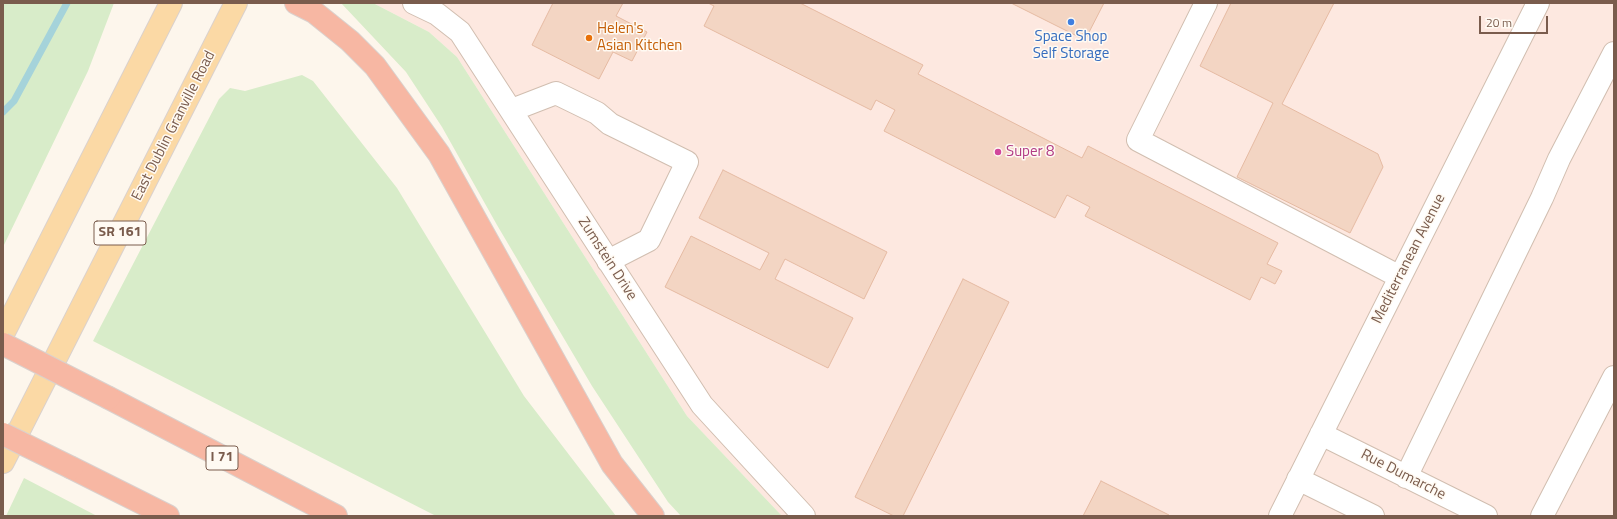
<!DOCTYPE html>
<html>
<head>
<meta charset="utf-8">
<style>
	body { margin:0 }
	#map { position:relative; width:1617px; height:519px; overflow:hidden; background:#fdf6ec; font-family:"Titillium Web",sans-serif }
	canvas { display:block }
	.frame { position:absolute; inset:0; border:4px solid #7a5c4d; pointer-events:none }
	.scale { position:absolute; left:1479px; top:16px; width:69px; height:18px; box-sizing:border-box; border:2px solid #7a5c4d; border-top:0; padding-left:5px; font-size:12px; line-height:14px; white-space:nowrap; color:#7a5c4d; -webkit-text-stroke:3px #fffaf3; paint-order:stroke }
</style>
</head>
<body>
<div id="map">
<canvas width="1617" height="519"></canvas>
<div class="frame"></div>
<div class="scale">20 m</div>
</div>
<script>
const c = document.querySelector('canvas').getContext('2d');
c.lineJoin = 'round';
function fillPath(path, color) { c.fillStyle = color; c.fill(path, 'evenodd'); }
const shape = rows => new Path2D(rows.map(r => 'M' + r).join(''));
function trace(path, color, width, dash) { c.strokeStyle = color; c.lineWidth = width; c.lineCap = dash ? 'butt' : 'round'; c.setLineDash(dash || []); c.stroke(path); }
function label(font, color, halo, rows, align = 'center') {
  c.font = font + ' "Titillium Web",sans-serif'; c.lineWidth = 3; c.setLineDash([]); c.textBaseline = 'middle'; c.strokeStyle = halo; c.fillStyle = color; for (const [text, x, y, turn = 0] of rows) {
    c.save(); c.translate(x, y); c.rotate((+turn || 0) * Math.PI / 180); c.textAlign = isNaN(turn) ? turn : align; if (halo) c.strokeText(text, 0, 0); c.fillText(text, 0, 0); c.restore();
  }
}
fillPath(shape([
	[373,3,1614,3,1614,516,782,516,687,416,457,57,429,32]
]), '#fde8e0');
fillPath(shape([
	[3,3,114,3,88,71,3,247],
	[341,3,373,3,429,32,457,57,687,416,782,516,681,516,668,502,592,386,497,225,442,127,406,72],
	[302,75,313,81,397,188,524,396,616,516,436,516,93,341,219,99,230,88,245,91],
	[24,478,97,516,6,516]
]), '#d8ecc9');
trace(shape([
	[3,112,14,101,67,3]
]), '#a5d3da', 7);
const building = shape([
	[553,3,623,3,616,16,647,32,632,61,613,52,599,79,532,45,553,3],
	[708,3,800,3,923,65,918,74,1082,158,1088,146,1278,243,1267,264,1282,271,1275,284,1261,277,1250,300,1085,216,1090,207,1067,195,1055,218,884,131,895,110,876,100,871,110,704,26,714,6,708,3],
	[1011,3,1104,3,1085,40,1011,3],
	[1231,3,1334,3,1282,104,1378,154,1383,167,1350,233,1237,177,1273,103,1200,66,1231,3],
	[723,170,887,252,864,299,785,259,775,279,853,318,828,368,665,287,691,236,760,270,769,253,699,218,723,170],
	[963,279,1009,302,903,516,894,516,855,497,963,279],
	[1101,481,1169,515,1168,516,1083,516,1101,481]
]);
fillPath(building, '#f3d5c3');
trace(building, '#e6bba3', 1);
const minor = shape([
	[414,3,437,14,460,32,702,405,804,516],
	[1206,3,1138,140,1400,277],
	[512,110,556,93,597,113,610,124,687,162,649,240,608,261],
	[1321,434,1486,516],
	[1406,477,1542,198,1559,159,1614,53],
	[1298,479,1373,516],
	[1280,516,1538,3],
	[1542,516,1614,377]
]);
const major = shape([
	[3,334,171,3],
	[3,462,236,3]
]);
const highway = shape([
	[296,3,314,12,350,41,375,66,439,154,612,464,653,516],
	[109,398,336,516],
	[72,468,168,516]
]);
trace(minor, '#d1beb0', 24);
trace(major, '#dad1cd', 24);
trace(highway, '#dad1cd', 24);
trace(minor, '#fff', 22);
trace(major, '#fbd9a5', 22);
trace(highway, '#f7b7a3', 22);
const highwayBridge = shape([
	[3,344,109,398],
	[3,434,72,468]
]);
trace(highwayBridge, '#dad1cd', 24, []);
trace(highwayBridge, '#f7b7a3', 22);
for (const [x, y, r, color] of [
	[1071,22,4,"#3f7fe0"],
	[589,38,4,"#e8710a"],
	[998,152,4,"#d1479c"]
]) { const dot = new Path2D(); dot.arc(x, y, r, 0, 2 * Math.PI); c.fillStyle = color; c.fill(dot); trace(dot, '#fffaf3', 1.5); }
for (const [x, y, w] of [
	[120,233,52],
	[222,458,32]
]) { const box = new Path2D(); box.roundRect(x - w / 2, y - 12, w, 24, 3); c.fillStyle = '#fffaf3'; c.fill(box); trace(box, '#7a5c4d', 1); }
label('bold 14px', '#7a5c4d', null, [
	["SR 161",120,233],
	["I 71",222,458]
]);
label('15px', '#c56008', '#fffaf3', [
	["Helen's",597,29],
	["Asian Kitchen",597,46]
], 'left');
label('15px', '#366cbe', '#fffaf3', [
	["Space Shop",1071,37],
	["Self Storage",1071,54]
]);
label('15px', '#7a5c4d', '#fffaf3', [
	["East Dublin Granville Road",174,126,-63],
	["Zumstein Drive",607,259,57],
	["Mediterranean Avenue",1409,259,-63],
	["Rue Dumarche",1403,475,27]
]);
label('15px', '#b23c85', '#fffaf3', [
	["Super 8",1006,152]
], 'left');
</script>
</body>
</html>
